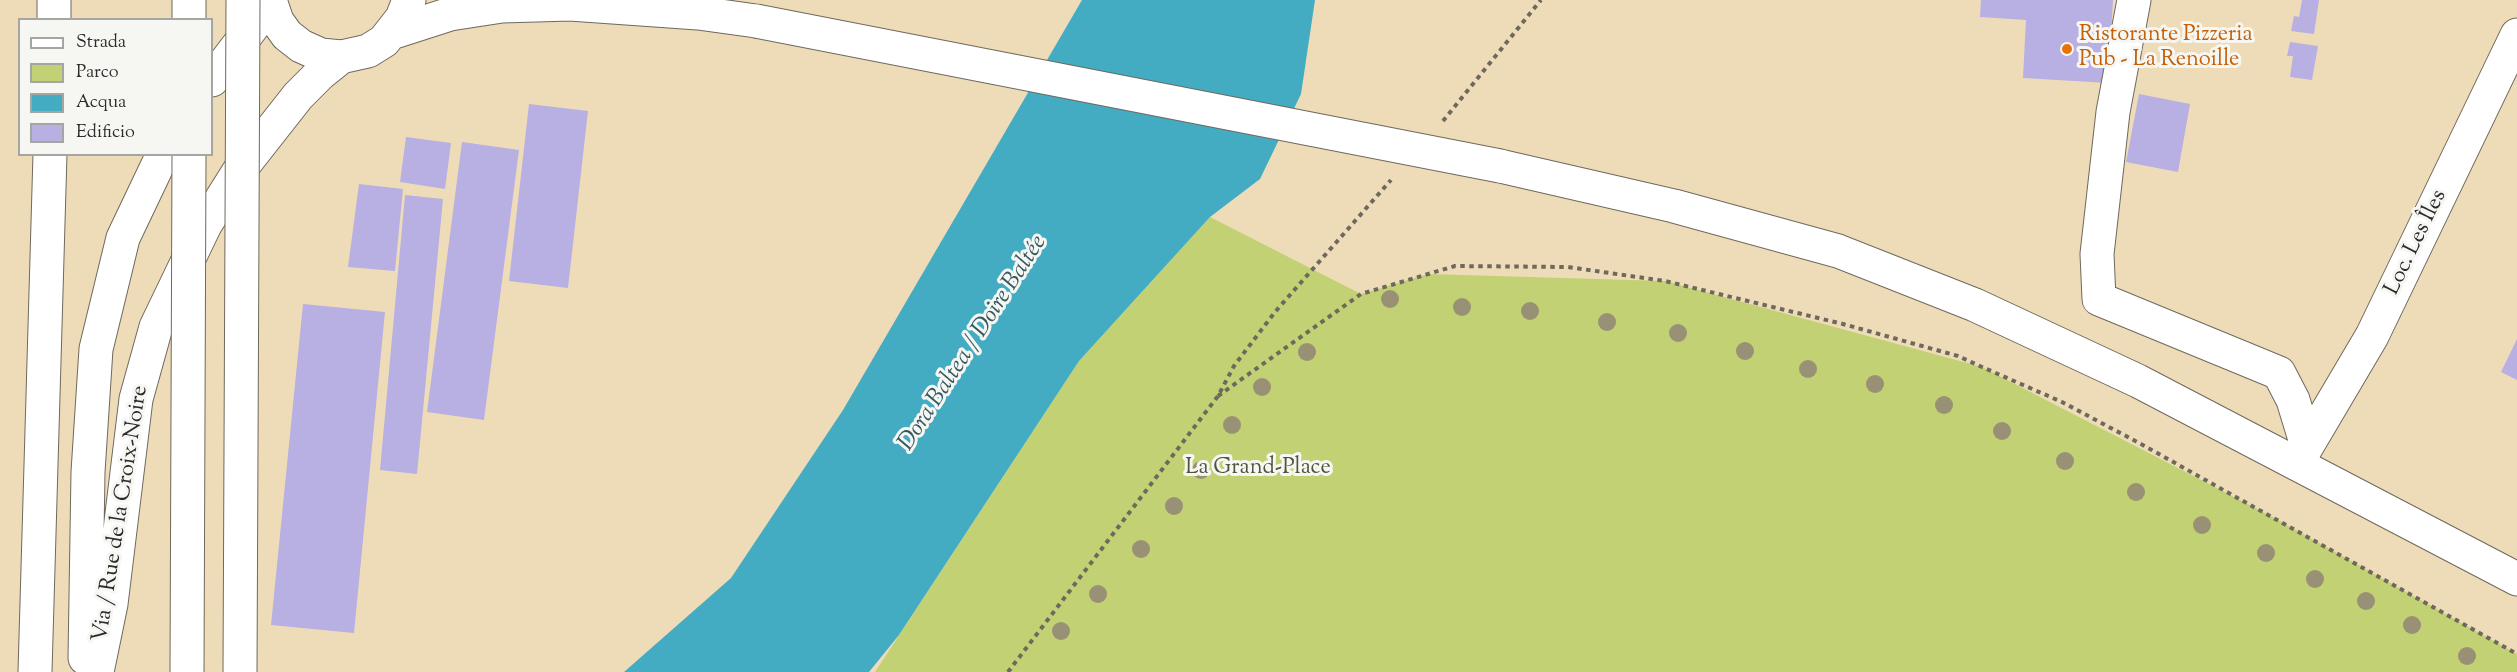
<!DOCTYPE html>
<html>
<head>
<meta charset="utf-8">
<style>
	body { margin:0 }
	#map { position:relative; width:2517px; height:672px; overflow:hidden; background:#eedcb9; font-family:"Sorts Mill Goudy",serif }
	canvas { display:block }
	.legend { position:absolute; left:18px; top:18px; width:195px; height:138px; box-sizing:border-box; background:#f6f6f2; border:2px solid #a5a5a2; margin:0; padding:8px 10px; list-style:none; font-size:18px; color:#2b2b2b }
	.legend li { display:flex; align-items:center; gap:12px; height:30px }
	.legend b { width:30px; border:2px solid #a5a5a2 }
</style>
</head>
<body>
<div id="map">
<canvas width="2517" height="672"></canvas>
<ul class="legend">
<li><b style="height:8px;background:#fff"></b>Strada</li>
<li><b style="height:16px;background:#c2d173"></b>Parco</li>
<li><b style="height:16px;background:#43acc2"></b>Acqua</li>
<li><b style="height:16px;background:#b8afe3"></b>Edificio</li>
</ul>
</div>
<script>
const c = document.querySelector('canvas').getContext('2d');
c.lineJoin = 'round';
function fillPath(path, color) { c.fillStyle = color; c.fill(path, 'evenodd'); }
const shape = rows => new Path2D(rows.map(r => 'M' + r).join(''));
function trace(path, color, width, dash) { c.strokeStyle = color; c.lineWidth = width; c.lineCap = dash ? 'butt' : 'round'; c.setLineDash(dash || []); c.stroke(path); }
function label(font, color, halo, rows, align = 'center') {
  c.font = font + ' "Sorts Mill Goudy",serif'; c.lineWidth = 6; c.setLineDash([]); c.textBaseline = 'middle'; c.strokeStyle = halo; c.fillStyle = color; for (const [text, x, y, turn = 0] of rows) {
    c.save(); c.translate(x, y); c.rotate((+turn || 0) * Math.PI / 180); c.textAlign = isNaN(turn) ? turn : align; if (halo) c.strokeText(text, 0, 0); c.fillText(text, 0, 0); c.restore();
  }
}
fillPath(shape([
	[1210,217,1361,294,1428,274,1665,281,1982,367,2271,516,2517,654,2517,672,875,672,1079,361]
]), '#c2d173');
fillPath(shape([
	[1082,0,1315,0,1301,94,1260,179,1210,217,1079,361,899,635,869,672,624,672,731,578,843,410]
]), '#43acc2');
fillPath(shape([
	[1981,0,2113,0,2108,83,2023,78,2026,20,1980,17],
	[2302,0,2319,0,2314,34,2291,31,2294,16,2299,17],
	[2290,42,2318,46,2312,80,2290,77,2293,56,2287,56],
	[2139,94,2190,104,2178,172,2126,162],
	[529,104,588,111,568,288,509,281],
	[406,137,451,143,445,189,400,182],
	[462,142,519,150,484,420,427,412],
	[359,184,403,189,395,271,348,267],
	[405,195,443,199,417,474,380,470],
	[303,304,385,312,354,633,271,625],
	[2517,339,2517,380,2501,372]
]), '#b8afe3');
const minor = shape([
	[270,0,277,21,287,35,301,46,321,55,341,57,368,51,384,41,402,18,409,0],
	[2134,0,2113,112,2097,254,2099,299,2279,373,2293,400,2307,446,2298,463],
	[54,20,54,0],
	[394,32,450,14,502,6,570,4,698,13,756,21],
	[212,80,253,26],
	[1500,166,1674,206,1838,251,1975,305,2138,381,2517,579],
	[2307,446,2372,336,2517,35],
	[85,658,88,472,96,349,123,238,163,154],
	[35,672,50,154],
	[97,672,111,604,136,399,156,327,205,225,239,171,298,96,321,73,341,57]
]);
const highway = shape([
	[189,20,189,0]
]);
trace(minor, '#6f695d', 35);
trace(highway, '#6f695d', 35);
trace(shape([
	[1443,121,1541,0],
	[1218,396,1361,294,1455,266,1568,267,1665,281,1843,324,1958,356,1982,367,2062,402,2141,444,2517,654],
	[1008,672,1218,396,1234,366,1275,312,1391,180]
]), '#6f695d', 4, [4.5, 4.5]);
trace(minor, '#fff', 33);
trace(highway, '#fff', 33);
const minorBridge = shape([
	[756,21,1500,166]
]);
const highwayBridge = shape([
	[187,672,189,154],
	[240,672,243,0]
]);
trace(minorBridge, '#6f695d', 35, []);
trace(highwayBridge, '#6f695d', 35, []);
trace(minorBridge, '#fff', 33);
trace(highwayBridge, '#fff', 33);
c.fillStyle = '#989175';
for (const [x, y] of [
	[1390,299],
	[1462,307],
	[1530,311],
	[1607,322],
	[1678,333],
	[1745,351],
	[1307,352],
	[1808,369],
	[1875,384],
	[1262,387],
	[1944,405],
	[1232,425],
	[2002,431],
	[2065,461],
	[1201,470],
	[2136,492],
	[1174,506],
	[2202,525],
	[1141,549],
	[2266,553],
	[2315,579],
	[1098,594],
	[2366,601],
	[2412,625],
	[1061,631],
	[2467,656]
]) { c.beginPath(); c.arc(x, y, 9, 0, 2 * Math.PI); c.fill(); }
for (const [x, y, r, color] of [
	[2067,49,6,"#e8710a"]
]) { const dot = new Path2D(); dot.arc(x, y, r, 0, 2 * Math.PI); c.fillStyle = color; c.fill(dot); trace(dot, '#f6f6f2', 2); }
label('22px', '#c56008', '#f6f6f2', [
	["Ristorante Pizzeria",2079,36],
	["Pub - La Renoille",2079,61]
], 'left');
label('22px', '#2b2b2b', '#f6f6f2', [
	["Loc. Les Îles",2417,243,-64],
	["Via / Rue de la Croix-Noire",122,514,-81]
]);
label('22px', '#51543d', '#f6f6f2', [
	["La Grand-Place",1258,469]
]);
label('italic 24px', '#335860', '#f6f6f2', [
	["Dora Baltea / Doire Baltée",974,344,-57]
]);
</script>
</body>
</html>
